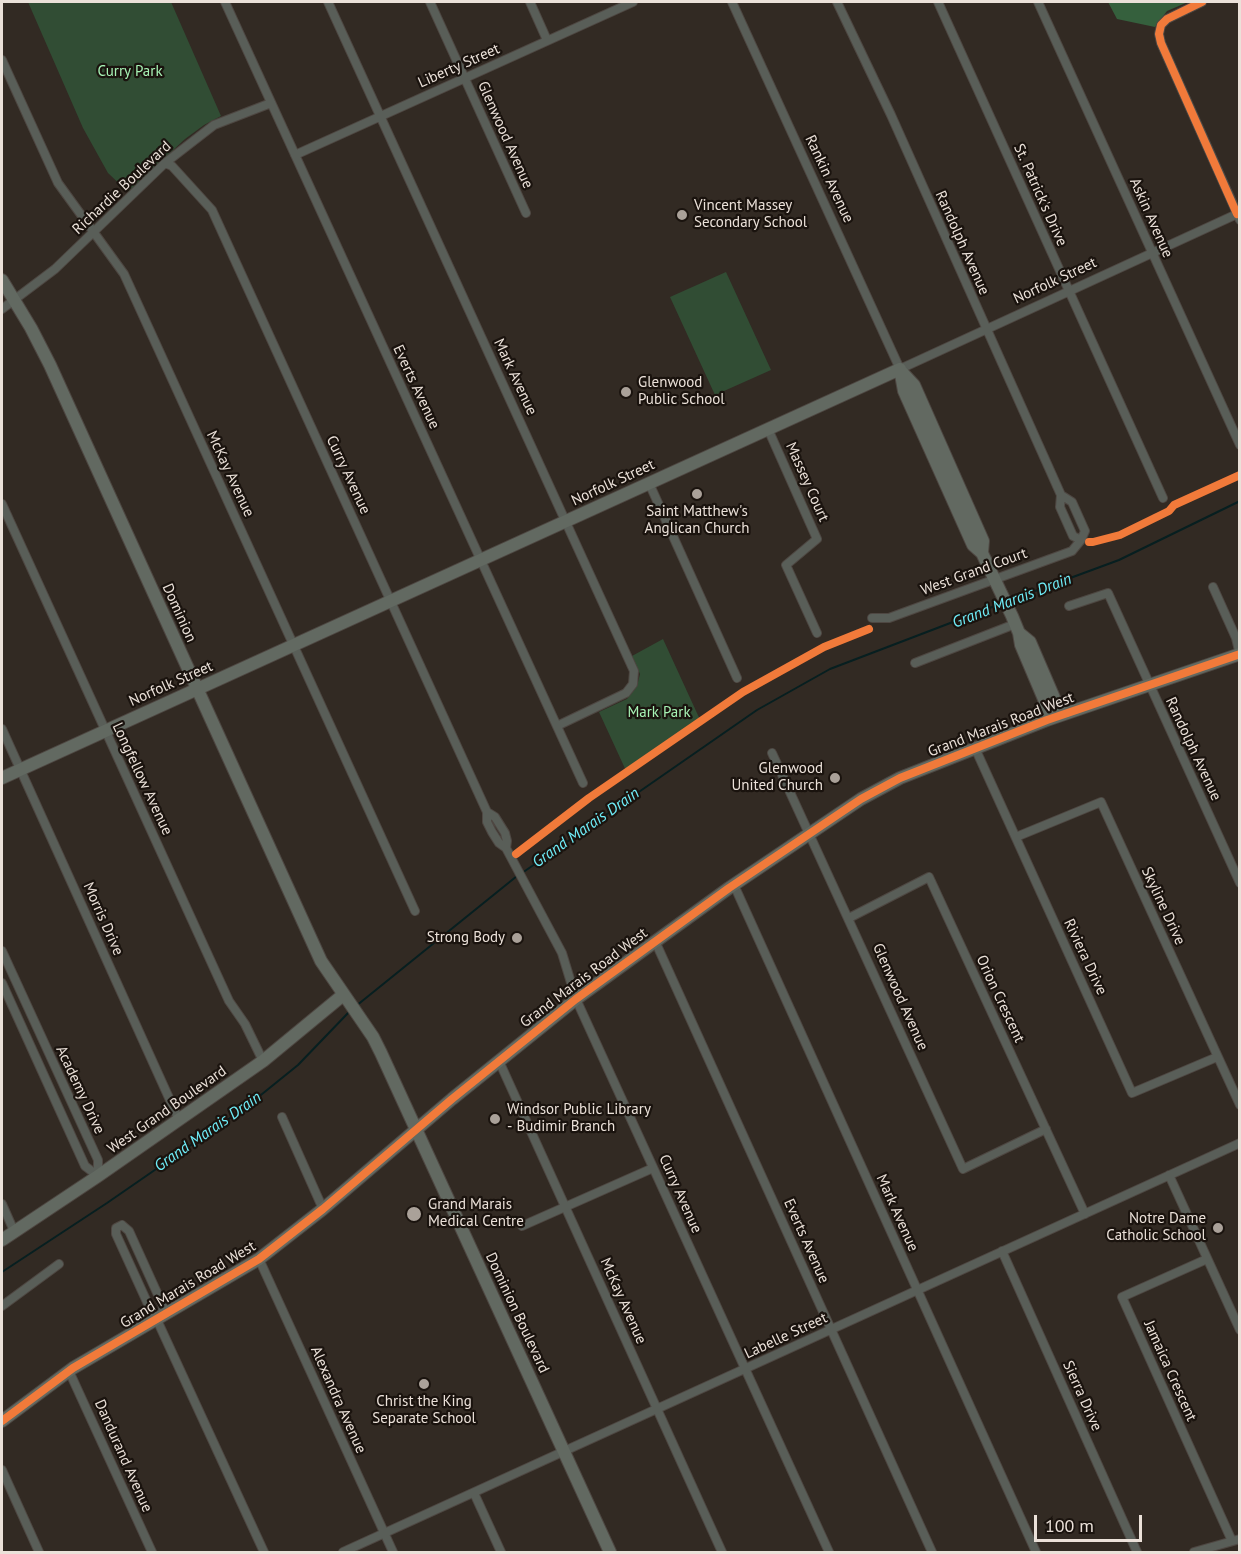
<!DOCTYPE html>
<html>
<head>
<meta charset="utf-8">
<style>
	body { margin:0 }
	#map { position:relative; width:1241px; height:1554px; overflow:hidden; background:#322a23; font-family:"PT Sans",sans-serif }
	canvas { display:block }
	.frame { position:absolute; inset:0; border:3px solid #ebe1d9; pointer-events:none }
	.scale { position:absolute; left:1034px; top:1515px; width:108px; height:27px; box-sizing:border-box; border:3px solid #ebe1d9; border-top:0; padding-left:8px; font-size:18px; line-height:21px; white-space:nowrap; color:#ebe1d9; -webkit-text-stroke:4px #1a130e; paint-order:stroke }
</style>
</head>
<body>
<div id="map">
<canvas width="1241" height="1554"></canvas>
<div class="frame"></div>
<div class="scale">100 m</div>
</div>
<script>
const c = document.querySelector('canvas').getContext('2d');
c.lineJoin = 'round';
function fillPath(path, color) { c.fillStyle = color; c.fill(path, 'evenodd'); }
const shape = rows => new Path2D(rows.map(r => 'M' + r).join(''));
function trace(path, color, width, dash) { c.strokeStyle = color; c.lineWidth = width; c.lineCap = dash ? 'butt' : 'round'; c.setLineDash(dash || []); c.stroke(path); }
function label(font, color, halo, rows, align = 'center') {
  c.font = font + ' "PT Sans",sans-serif'; c.lineWidth = 4.5; c.setLineDash([]); c.textBaseline = 'middle'; c.strokeStyle = halo; c.fillStyle = color; for (const [text, x, y, turn = 0] of rows) {
    c.save(); c.translate(x, y); c.rotate((+turn || 0) * Math.PI / 180); c.textAlign = isNaN(turn) ? turn : align; if (halo) c.strokeText(text, 0, 0); c.fillText(text, 0, 0); c.restore();
  }
}
fillPath(shape([
	[28,2,171,2,221,116,204,125,185,139,128,192,108,173,83,128],
	[726,272,771,370,715,395,670,297],
	[663,639,702,724,628,775,599,712,627,699,637,686,640,674,632,656]
]), '#314d34');
fillPath(shape([
	[1108,2,1188,2,1167,11,1155,27,1117,19]
]), '#35603d');
trace(shape([
	[1008,601,1119,560,1240,501],
	[522,873,757,710,830,669,1000,604],
	[356,1006,517,876],
	[2,1272,107,1203,246,1107,298,1065,349,1012]
]), '#071f20', 2);
const street = shape([
	[225,2,583,783],
	[328,2,634,671,633,684,626,693,557,726],
	[430,2,526,213],
	[530,2,547,40],
	[732,2,900,369,1237,214],
	[837,2,891,115,1061,495,1060,507,1073,536,1081,540],
	[938,2,1163,498],
	[1038,2,1240,445],
	[1202,2,1167,19,1161,25,1159,34,1161,43,1240,220],
	[2,60,58,183,124,274,415,911],
	[295,155,633,2],
	[165,163,172,166,212,210,487,812,487,822,492,832,499,843,506,848,562,953,576,999,829,1552],
	[2,309,55,269,165,163,214,125,271,103],
	[768,429,817,539,786,565,817,633],
	[649,483,737,678],
	[2,504,229,1001,245,1024,263,1061],
	[1213,587,1236,638,1240,655],
	[1069,606,1108,593,1240,883],
	[872,618,889,618,1072,551,1081,540,1085,531,1072,502,1061,495],
	[915,663,1015,624],
	[2,729,179,1120],
	[975,748,1132,1093,1217,1057],
	[772,753,963,1169,1046,1129],
	[487,812,495,817,505,833,507,841,506,848],
	[1016,837,1101,802,1240,1105],
	[734,885,1036,1552],
	[849,918,929,877,1085,1214],
	[655,941,932,1552],
	[2,951,98,1160,98,1176],
	[2,983,85,1166,98,1176],
	[499,1061,722,1552],
	[282,1117,323,1209],
	[1169,1175,1240,1330],
	[2,1204,14,1231],
	[122,1225,129,1231,163,1306,162,1317,152,1313,116,1234,116,1228,122,1225],
	[522,1226,653,1168],
	[1002,1251,1137,1552],
	[259,1259,393,1552],
	[1207,1259,1122,1297,1232,1541],
	[2,1306,59,1264],
	[157,1320,264,1552],
	[69,1371,152,1552],
	[2,1470,39,1552],
	[474,1493,501,1552],
	[343,1552,1240,1143],
	[1194,1552,1240,1539]
]);
const secondary = shape([
	[2,280,31,328,50,365,321,961,373,1037,381,1053,610,1552],
	[900,369,904,391,973,545,982,553,1012,616,1019,633,1021,645,1052,718],
	[900,370,914,385,983,541,982,553],
	[1019,633,1030,642,1061,714],
	[2,778,900,369],
	[2,1240,98,1176,263,1061,343,995],
	[2,1421,73,1368,259,1259,323,1209,452,1099,576,999,729,888,861,799,900,778,1047,720,1240,654]
]);
trace(street, '#4e4742', 10);
trace(secondary, '#4e4742', 14);
trace(street, '#595e58', 8);
trace(secondary, '#626961', 12);
trace(shape([
	[1202,2,1167,19,1161,25,1159,34,1161,43,1237,214],
	[1089,542,1093,542,1120,535,1169,511,1174,505,1240,475],
	[516,854,589,798,743,692,824,647,869,629],
	[2,1421,73,1368,259,1259,323,1209,452,1099,576,999,729,888,861,799,900,778,1047,720,1240,654]
]), '#f17a3a', 8);
for (const [x, y, r, color] of [
	[682,215,6,"#aaa199"],
	[626,392,6,"#aaa199"],
	[697,494,6,"#aaa199"],
	[835,778,6,"#aaa199"],
	[517,938,6,"#aaa199"],
	[495,1119,6,"#aaa199"],
	[414,1214,8,"#aaa199"],
	[1218,1228,6,"#aaa199"],
	[424,1384,6,"#aaa199"]
]) { const dot = new Path2D(); dot.arc(x, y, r, 0, 2 * Math.PI); c.fillStyle = color; c.fill(dot); trace(dot, '#1a130e', 2); }
label('15px', '#ebe1d9', '#1a130e', [
	["Liberty Street",459,66,-24],
	["Glenwood Avenue",505,135,66],
	["Rankin Avenue",829,179,65],
	["Richardie Boulevard",122,188,-43],
	["St. Patrick's Drive",1040,195,66],
	["Askin Avenue",1151,218,66],
	["Randolph Avenue",962,243,66],
	["Norfolk Street",1055,281,-25],
	["Mark Avenue",515,377,65],
	["Everts Avenue",416,387,65],
	["McKay Avenue",230,474,65],
	["Curry Avenue",348,475,65],
	["Massey Court",807,482,66],
	["Norfolk Street",613,483,-25],
	["West Grand Court",974,572,-20],
	["Dominion",179,613,66],
	["Norfolk Street",171,684,-24],
	["Grand Marais Road West",1001,725,-21],
	["Randolph Avenue",1193,749,65],
	["Longfellow Avenue",142,779,65],
	["Skyline Drive",1163,906,65],
	["Morris Drive",103,919,66],
	["Riviera Drive",1085,957,65],
	["Grand Marais Road West",584,978,-37],
	["Glenwood Avenue",900,997,66],
	["Orion Crescent",1000,999,65],
	["Academy Drive",80,1090,65],
	["West Grand Boulevard",167,1110,-35],
	["Curry Avenue",680,1194,66],
	["Mark Avenue",897,1213,66],
	["Everts Avenue",806,1241,66],
	["Grand Marais Road West",188,1285,-31],
	["McKay Avenue",623,1301,66],
	["Dominion Boulevard",517,1313,65],
	["Labelle Street",786,1336,-25],
	["Jamaica Crescent",1170,1371,66],
	["Sierra Drive",1082,1396,66],
	["Alexandra Avenue",338,1400,66],
	["Dandurand Avenue",123,1456,66]
]);
label('15px', '#a7f3b5', '#1a130e', [
	["Curry Park",130,72],
	["Mark Park",659,713]
]);
label('15px', '#ebe1d9', '#1a130e', [
	["Vincent Massey",694,206],
	["Secondary School",694,223],
	["Glenwood",638,383],
	["Public School",638,400],
	["Saint Matthew's",697,512,"center"],
	["Anglican Church",697,529,"center"],
	["Glenwood",823,769,"right"],
	["United Church",823,786,"right"],
	["Strong Body",505,938,"right"],
	["Windsor Public Library",507,1110],
	["- Budimir Branch",507,1127],
	["Grand Marais",428,1205],
	["Medical Centre",428,1222],
	["Notre Dame",1206,1219,"right"],
	["Catholic School",1206,1236,"right"],
	["Christ the King",424,1402,"center"],
	["Separate School",424,1419,"center"]
], 'left');
label('italic 16px', '#6fedf8', '#1a130e', [
	["Grand Marais Drain",1012,601,-21],
	["Grand Marais Drain",586,828,-35],
	["Grand Marais Drain",208,1132,-35]
]);
</script>
</body>
</html>
